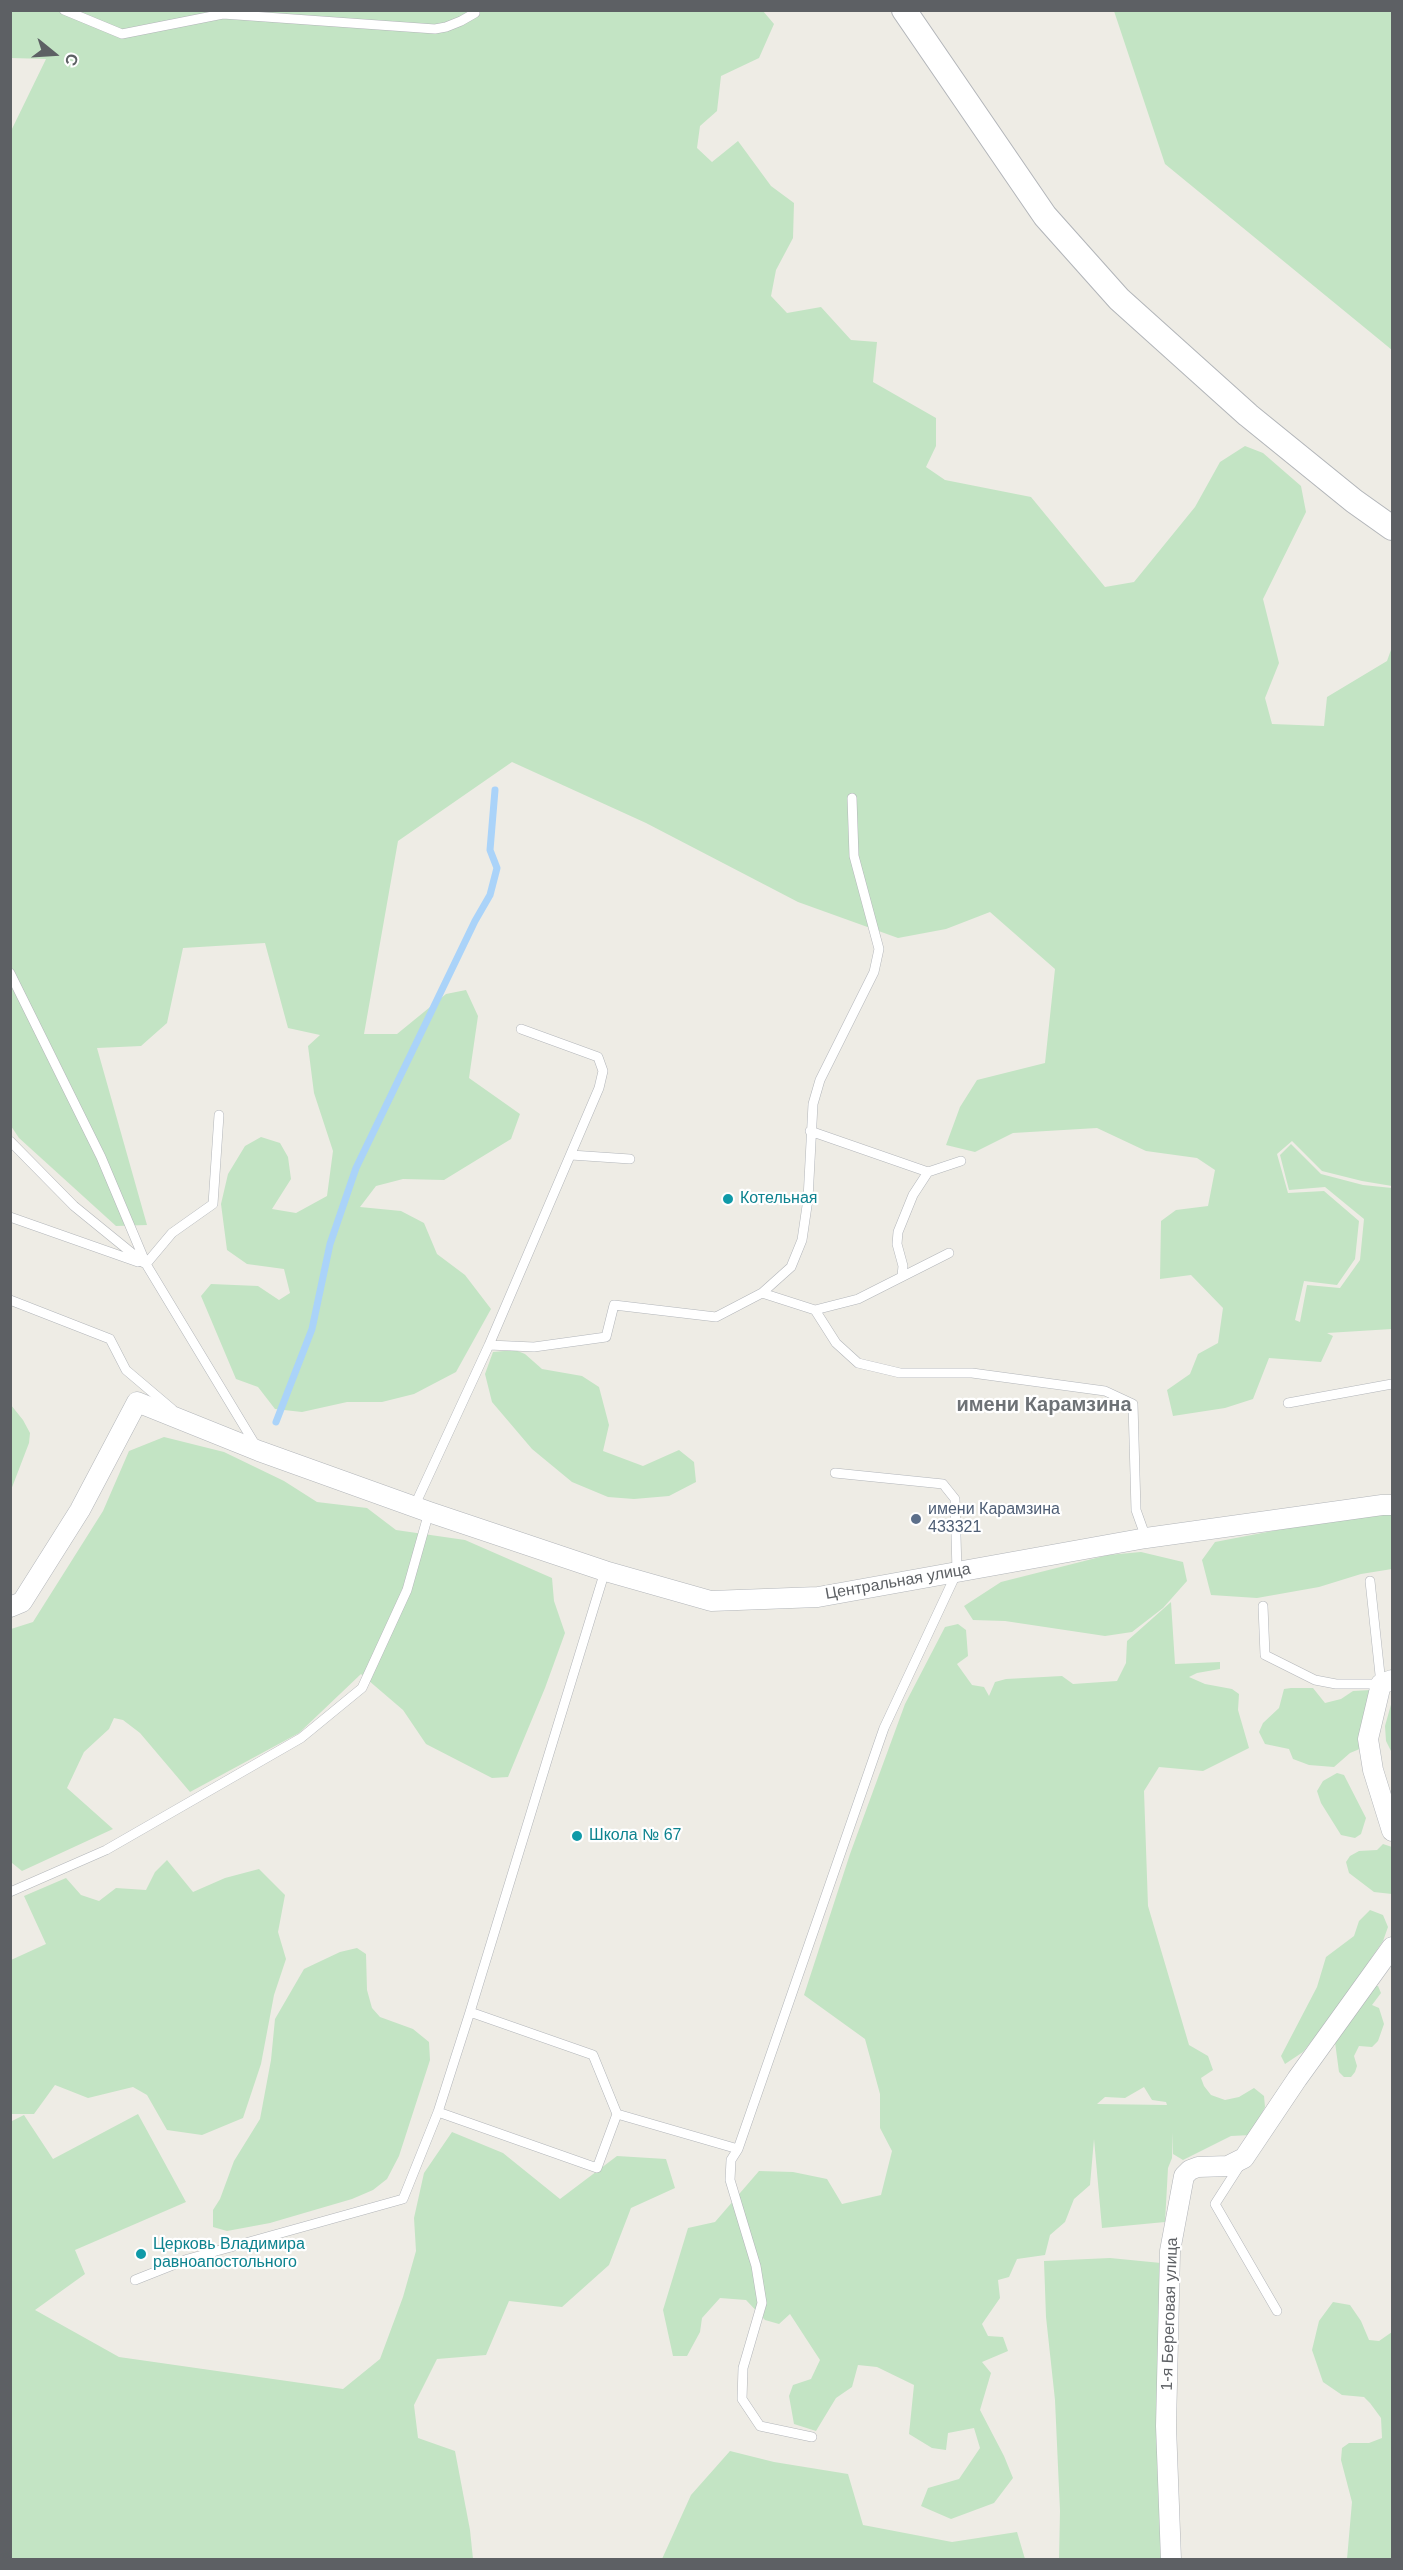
<!DOCTYPE html>
<html>
<head>
<meta charset="utf-8">
<style>
	body { margin:0 }
	#map { position:relative; width:1403px; height:2570px; overflow:hidden; background:#eeece5; font-family:Helvetica,sans-serif }
	canvas { display:block }
	.frame { position:absolute; inset:0; border:12px solid #5d6064; pointer-events:none }
	.north { position:absolute; left:24px; top:24px; width:60px; height:60px; -webkit-text-stroke:4px #fff; paint-order:stroke; rotate:108deg; font-size:16px; font-weight:700; line-height:24px; text-align:center; color:#5d6064 }
	.north::after { content:''; display:block; margin:auto; width:21px; height:27px; background:#5d6064; clip-path:polygon(50% 0,100% 100%,50% 72%,0 100%) }
</style>
</head>
<body>
<div id="map">
<canvas width="1403" height="2570"></canvas>
<div class="frame"></div>
<div class="north">С</div>
</div>
<script>
const c = document.querySelector('canvas').getContext('2d');
c.lineJoin = 'round';
function fillPath(path, color) { c.fillStyle = color; c.fill(path, 'evenodd'); }
const shape = rows => new Path2D(rows.map(r => 'M' + r).join(''));
function trace(path, color, width, dash) { c.strokeStyle = color; c.lineWidth = width; c.lineCap = dash ? 'butt' : 'round'; c.setLineDash(dash || []); c.stroke(path); }
function label(font, color, halo, rows, align = 'center') {
  c.font = font + ' Helvetica,sans-serif'; c.lineWidth = 4.5; c.setLineDash([]); c.textBaseline = 'middle'; c.strokeStyle = halo; c.fillStyle = color; for (const [text, x, y, turn = 0] of rows) {
    c.save(); c.translate(x, y); c.rotate((+turn || 0) * Math.PI / 180); c.textAlign = isNaN(turn) ? turn : align; if (halo) c.strokeText(text, 0, 0); c.fillText(text, 0, 0); c.restore();
  }
}
fillPath(shape([
	[10,11,763,11,774,24,759,58,721,76,717,111,700,126,697,148,712,162,738,141,771,186,794,203,793,238,776,270,771,296,787,313,821,307,851,340,877,342,873,382,936,418,936,446,926,467,945,480,1031,497,1105,587,1134,582,1195,507,1220,462,1245,446,1263,453,1301,486,1306,512,1263,599,1279,663,1265,698,1272,724,1324,726,1327,697,1387,661,1392,647,1392,1186,1362,1181,1322,1171,1292,1141,1277,1154,1288,1193,1324,1191,1359,1221,1355,1259,1337,1285,1304,1281,1295,1320,1300,1322,1307,1285,1340,1288,1360,1260,1364,1219,1325,1187,1289,1190,1280,1155,1291,1144,1321,1174,1363,1185,1392,1188,1392,1329,1327,1333,1333,1336,1321,1362,1269,1358,1253,1399,1225,1408,1173,1416,1167,1390,1190,1374,1198,1354,1218,1343,1223,1308,1191,1275,1160,1279,1161,1221,1176,1210,1208,1206,1215,1170,1197,1158,1146,1151,1097,1128,1013,1133,975,1152,946,1145,960,1107,977,1080,1045,1063,1055,969,990,912,946,929,898,938,798,902,646,823,512,762,398,841,364,1034,397,1034,446,994,466,990,478,1016,469,1078,520,1114,511,1139,444,1180,403,1179,376,1186,360,1207,401,1211,424,1223,437,1254,465,1275,491,1309,456,1372,414,1394,382,1402,347,1402,302,1412,275,1409,258,1387,236,1379,201,1296,211,1284,258,1286,279,1300,290,1293,284,1269,247,1264,227,1250,221,1204,228,1174,245,1146,261,1137,280,1143,288,1157,291,1179,272,1209,296,1213,327,1196,333,1151,314,1093,308,1046,320,1035,288,1028,265,943,183,948,167,1023,141,1046,97,1048,147,1225,116,1226,19,1138,11,1126,10,133,46,59,11,58],
	[1114,11,1392,11,1392,350,1165,164],
	[515,1350,525,1354,542,1369,582,1376,599,1387,609,1425,603,1451,643,1466,679,1450,694,1462,696,1482,669,1496,634,1499,608,1497,572,1482,532,1449,492,1402,485,1374,493,1352],
	[11,1405,23,1420,30,1433,29,1443,11,1490],
	[164,1437,224,1452,284,1481,317,1502,367,1508,396,1530,465,1540,552,1578,554,1601,565,1633,545,1688,508,1777,492,1778,426,1744,403,1710,361,1674,299,1733,190,1792,140,1733,123,1720,114,1718,109,1729,84,1752,67,1788,113,1829,22,1871,12,1863,11,1629,33,1622,103,1511,129,1451],
	[1382,1510,1392,1512,1392,1569,1361,1574,1319,1587,1257,1598,1211,1595,1202,1560,1215,1542],
	[1141,1552,1183,1562,1187,1581,1163,1608,1132,1632,1105,1636,1005,1621,973,1620,964,1606,1001,1582,1108,1555],
	[1171,1602,1175,1664,1220,1662,1220,1669,1197,1673,1189,1677,1205,1684,1232,1689,1239,1694,1238,1710,1249,1748,1203,1771,1159,1767,1144,1791,1148,1906,1189,2045,1208,2056,1213,2070,1201,2078,1204,2086,1211,2095,1225,2100,1239,2097,1254,2088,1264,2096,1265,2107,1251,2135,1231,2136,1183,2160,1173,2154,1173,2132,1172,2158,1168,2168,1165,2222,1102,2228,1094,2139,1090,2185,1074,2199,1065,2222,1050,2235,1045,2255,1017,2259,1009,2277,998,2280,1000,2298,982,2324,988,2336,1003,2337,1008,2351,982,2362,991,2373,980,2410,1004,2456,1013,2478,994,2503,951,2519,921,2506,928,2488,959,2479,980,2448,974,2428,948,2433,946,2450,932,2448,909,2434,914,2385,877,2367,858,2365,852,2387,836,2398,816,2431,794,2424,789,2396,793,2385,811,2379,820,2360,790,2314,779,2324,765,2320,746,2300,720,2298,702,2318,700,2332,687,2356,673,2356,663,2310,688,2228,715,2222,759,2171,793,2172,827,2179,842,2204,881,2195,892,2151,880,2128,880,2094,865,2039,804,1995,850,1854,905,1704,945,1627,958,1624,966,1630,968,1656,957,1664,972,1685,984,1687,989,1696,995,1682,1006,1679,1062,1676,1073,1684,1117,1681,1126,1663,1127,1641],
	[1144,2087,1152,2100,1166,2102,1167,2105,1097,2104,1105,2097,1125,2098],
	[1291,1688,1313,1688,1325,1703,1341,1699,1353,1691,1371,1690,1362,1748,1350,1753,1334,1767,1309,1765,1293,1759,1289,1749,1265,1744,1259,1732,1263,1723,1279,1708,1284,1689],
	[1392,1701,1392,1753,1386,1741,1385,1726],
	[1337,1773,1344,1775,1366,1818,1361,1834,1355,1838,1341,1835,1321,1803,1317,1791,1323,1781],
	[1383,1844,1392,1847,1392,1894,1374,1892,1349,1873,1346,1862,1350,1856,1359,1851,1377,1850],
	[167,1860,193,1892,225,1878,259,1869,285,1895,278,1932,286,1959,274,1995,261,2064,243,2118,202,2135,167,2130,147,2095,133,2087,88,2098,55,2085,34,2114,11,2114,11,1960,46,1944,24,1896,66,1878,81,1895,99,1901,116,1888,146,1890,155,1872],
	[1370,1910,1383,1915,1388,1927,1383,1941,1333,2014,1303,2052,1285,2064,1281,2056,1317,1987,1326,1957,1354,1936,1359,1921],
	[357,1948,366,1954,367,1990,372,2008,380,2017,413,2029,429,2042,430,2060,399,2156,387,2179,373,2190,352,2199,270,2223,227,2231,213,2227,213,2210,220,2199,234,2161,260,2119,271,2060,275,2019,304,1969,340,1952],
	[1372,1986,1378,1986,1381,1993,1372,2005,1379,2008,1384,2024,1378,2041,1372,2047,1359,2046,1354,2056,1357,2066,1355,2072,1351,2077,1344,2077,1339,2072,1335,2042],
	[138,2114,186,2202,75,2250,85,2274,35,2310,119,2357,343,2389,380,2359,403,2297,416,2251,414,2218,424,2173,452,2132,503,2153,560,2199,617,2156,666,2159,675,2188,631,2208,609,2265,562,2307,509,2301,486,2355,437,2359,414,2405,418,2438,455,2451,470,2530,473,2559,11,2559,10,2122,24,2115,53,2159],
	[1110,2258,1161,2263,1166,2559,1059,2559,1060,2511,1055,2400,1046,2317,1044,2261],
	[1333,2302,1350,2305,1361,2321,1369,2340,1379,2341,1392,2332,1392,2559,1347,2559,1352,2502,1341,2460,1342,2448,1349,2443,1369,2443,1382,2438,1381,2418,1370,2403,1364,2397,1342,2395,1323,2382,1312,2350,1319,2321],
	[730,2451,774,2462,848,2474,863,2525,952,2542,1017,2532,1025,2559,662,2559,691,2495]
]), '#c3e4c4');
trace(shape([
	[276,1422,312,1329,330,1244,356,1168,475,921,490,895,497,868,490,850,495,790]
]), '#aad3f9', 7);
const service = shape([
	[64,10,122,34,223,14,435,29,446,27,461,21,475,13,474,10],
	[10,973,101,1157,146,1264,256,1446],
	[810,1131,928,1172,961,1161],
	[10,1141,74,1206,144,1263],
	[571,1155,630,1159],
	[10,1217,138,1262],
	[146,1264,172,1233,213,1204,219,1115],
	[902,1276,903,1266,897,1244,898,1232,913,1195,928,1172],
	[762,1293,791,1267,802,1240,808,1199,813,1104,820,1080,874,972,879,949,854,856,852,798],
	[10,1300,110,1339,126,1370,172,1409],
	[815,1310,836,1343,858,1363,900,1373,972,1373,1105,1391,1133,1404,1136,1510,1146,1538],
	[489,1345,534,1347,606,1337,614,1305,716,1317,762,1293,815,1310,858,1299,949,1253],
	[1288,1403,1392,1384],
	[414,1507,489,1345,599,1088,603,1071,598,1057,521,1029],
	[605,1571,470,2012,593,2055,617,2114,738,2149,884,1728,957,1572,955,1499,943,1484,835,1473],
	[1263,1606,1265,1655,1315,1680,1336,1684,1381,1684,1370,1581],
	[10,1892,106,1850,301,1738,362,1688,407,1590,429,1512],
	[438,2112,597,2168,617,2114],
	[738,2149,731,2160,730,2180,756,2266,762,2303,743,2368,742,2399,760,2426,812,2437],
	[1240,2165,1215,2204,1277,2311],
	[135,2280,188,2259,403,2199,438,2112,470,2012]
]);
const minor = shape([
	[10,1607,22,1602,80,1510,137,1402,259,1451,429,1512,605,1571,711,1601,818,1597,1146,1538,1382,1505,1392,1505],
	[1392,1680,1381,1684,1368,1739,1373,1770,1392,1831],
	[1171,2560,1166,2426,1170,2251,1184,2176,1190,2170,1198,2167,1228,2166,1244,2158,1297,2079,1392,1947]
]);
const tertiary = shape([
	[904,10,1045,216,1119,299,1248,415,1354,501,1392,528]
]);
trace(service, '#b2b5b9', 10);
trace(minor, '#b2b5b9', 21);
trace(tertiary, '#b2b5b9', 26);
trace(service, '#fff', 9);
trace(minor, '#fff', 20);
trace(tertiary, '#fff', 24);
for (const [x, y, r, color] of [
	[728,1199,6,"#0f9aa8"],
	[916,1519,6,"#5c6f8a"],
	[577,1836,6,"#0f9aa8"],
	[141,2254,6,"#0f9aa8"]
]) { const dot = new Path2D(); dot.arc(x, y, r, 0, 2 * Math.PI); c.fillStyle = color; c.fill(dot); trace(dot, '#fff', 2); }
label('16px', '#0d838f', '#fff', [
	["Котельная",740,1199],
	["Школа № 67",589,1836],
	["Церковь Владимира",153,2245],
	["равноапостольного",153,2263]
], 'left');
label('16px', '#4e5e75', '#fff', [
	["имени Карамзина",928,1510],
	["433321",928,1528]
], 'left');
label('16px', '#5d6064', '#fff', [
	["Центральная улица",898,1582,-10],
	["1-я Береговая улица",1170,2314,-88]
]);
label('bold 20px', '#6e7276', '#fff', [
	["имени Карамзина",1044,1405]
]);
</script>
</body>
</html>
